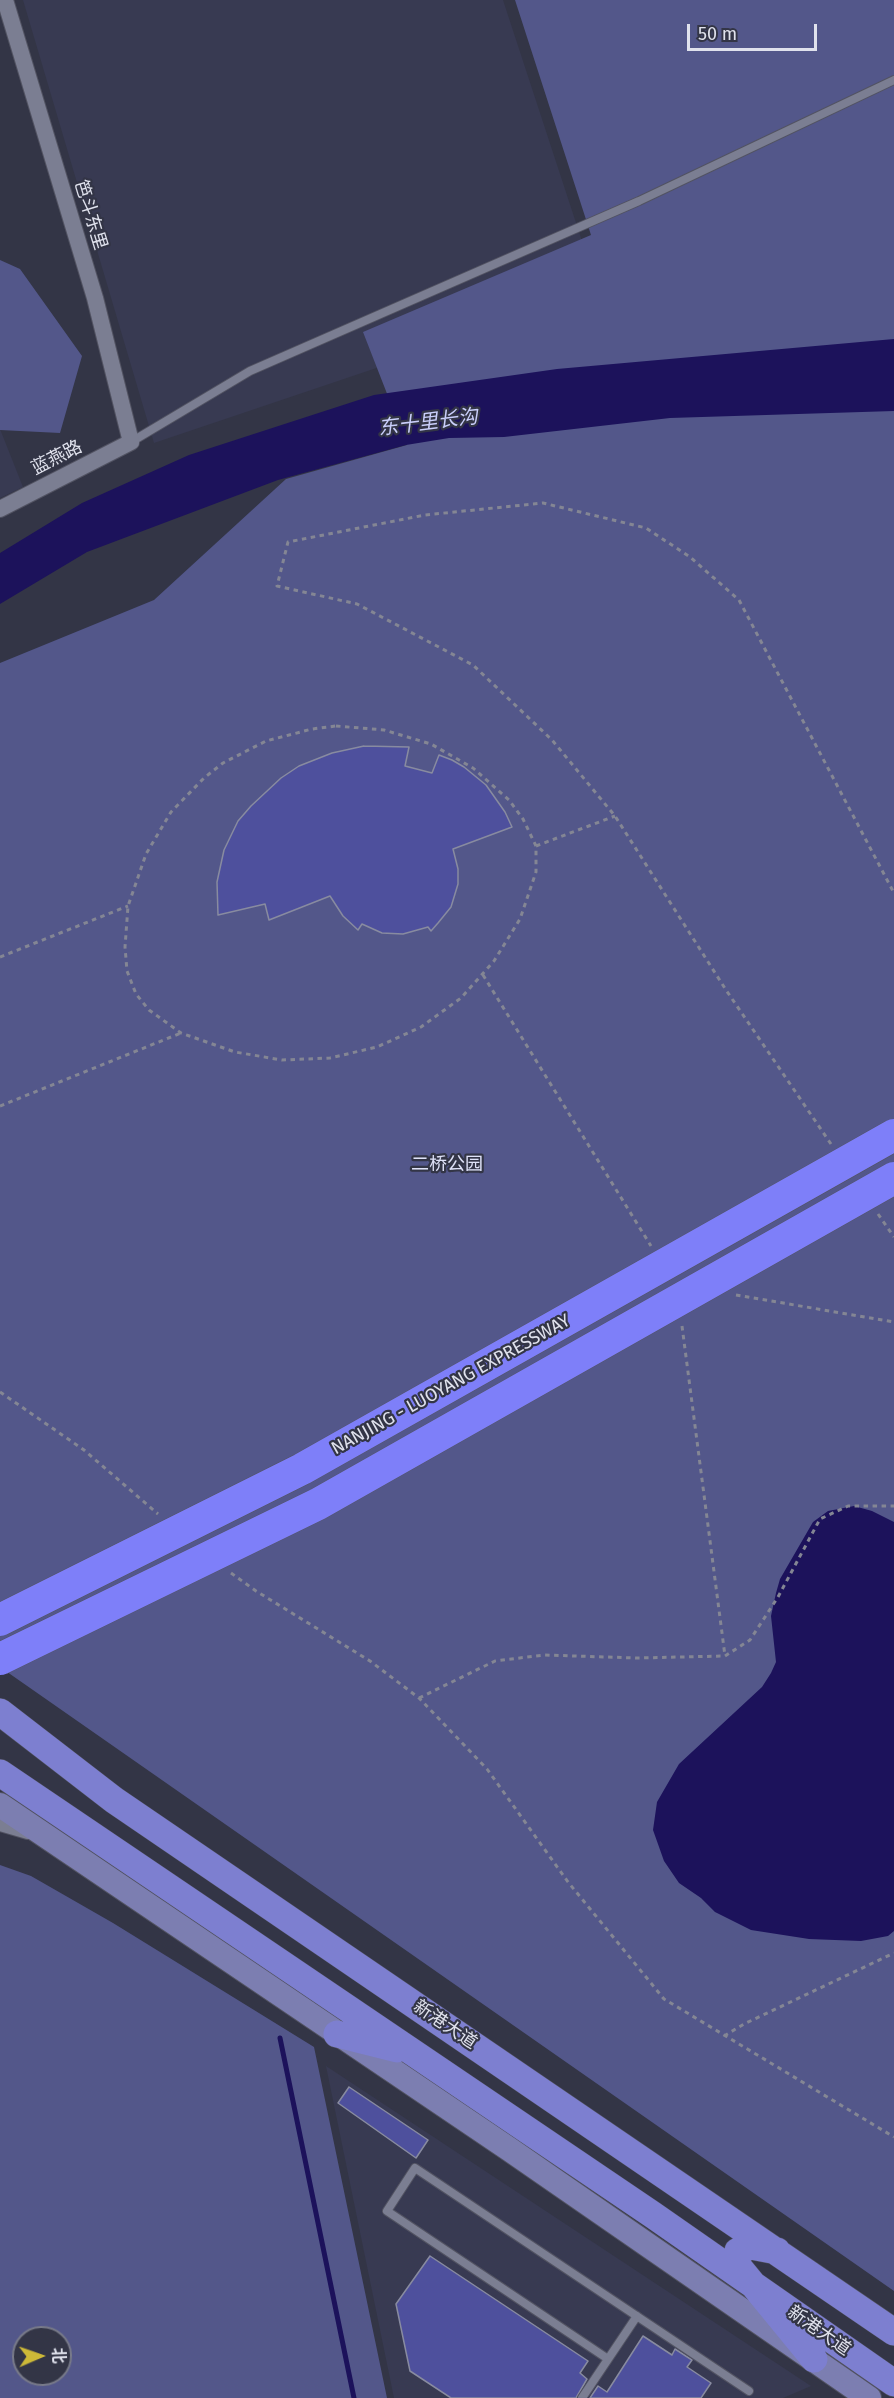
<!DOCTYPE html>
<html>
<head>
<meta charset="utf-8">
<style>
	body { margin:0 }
	#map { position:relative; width:894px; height:2398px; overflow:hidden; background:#333546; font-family:"Fira Sans","Noto Sans SC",sans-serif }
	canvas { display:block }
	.north { position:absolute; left:12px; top:2326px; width:60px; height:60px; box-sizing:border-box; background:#333546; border:2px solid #787a89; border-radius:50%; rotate:88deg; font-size:16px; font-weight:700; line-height:24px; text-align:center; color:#e0e2ed }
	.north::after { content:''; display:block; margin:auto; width:21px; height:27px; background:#cdb938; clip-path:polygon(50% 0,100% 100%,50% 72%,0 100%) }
	.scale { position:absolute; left:687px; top:24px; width:130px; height:27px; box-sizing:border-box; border:3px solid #e0e2ed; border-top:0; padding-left:8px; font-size:18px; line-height:21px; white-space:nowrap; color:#e0e2ed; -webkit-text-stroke:4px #333546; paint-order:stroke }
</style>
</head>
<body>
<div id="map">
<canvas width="894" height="2398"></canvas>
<div class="north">北</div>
<div class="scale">50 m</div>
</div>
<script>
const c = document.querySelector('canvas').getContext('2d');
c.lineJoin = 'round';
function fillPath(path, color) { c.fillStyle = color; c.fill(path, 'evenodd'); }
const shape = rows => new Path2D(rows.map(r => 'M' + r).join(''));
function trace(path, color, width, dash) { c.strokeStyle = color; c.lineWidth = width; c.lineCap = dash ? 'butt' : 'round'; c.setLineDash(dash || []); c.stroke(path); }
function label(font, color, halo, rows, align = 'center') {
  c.font = font + ' "Fira Sans","Noto Sans SC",sans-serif'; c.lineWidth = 4.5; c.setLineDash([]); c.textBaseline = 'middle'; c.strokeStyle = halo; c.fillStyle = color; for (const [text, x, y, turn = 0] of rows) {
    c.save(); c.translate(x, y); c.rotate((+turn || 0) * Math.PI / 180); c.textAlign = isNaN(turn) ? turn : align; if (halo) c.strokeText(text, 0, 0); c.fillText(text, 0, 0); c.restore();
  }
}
fillPath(shape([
	[23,0,503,0,599,293,154,443],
	[0,429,23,487,0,498],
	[326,2066,811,2386,783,2398,394,2398]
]), '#383a52');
fillPath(shape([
	[515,0,894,0,894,2291,0,1667,0,663,154,600,286,479,407,445,363,332,591,235],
	[0,260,20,269,82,356,60,433,0,430],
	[0,1865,31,1876,113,1923,314,2047,387,2398,0,2398],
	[24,2338,60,2338,60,2374,24,2374]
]), '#53578a');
fillPath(shape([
	[894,339,894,411,670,418,504,437,449,438,406,445,278,480,87,552,0,604,0,553,82,503,189,455,374,395,557,369],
	[854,1506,872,1511,894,1522,894,1931,888,1936,861,1941,809,1939,751,1930,715,1912,701,1898,679,1883,664,1861,653,1830,657,1802,679,1764,762,1687,771,1673,776,1662,771,1616,776,1593,780,1579,813,1522,828,1511]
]), '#1c125b');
trace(shape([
	[280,2038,354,2398]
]), '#1c125b', 5);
const building = shape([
	[364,746,409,747,405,766,432,773,439,755,452,760,464,767,486,785,505,812,512,827,453,849,458,869,458,884,451,907,438,923,431,931,428,927,403,934,382,933,362,924,358,930,343,916,330,896,269,920,265,904,218,915,217,882,224,850,238,821,251,806,281,778,299,766,332,753,364,746],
	[349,2087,428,2140,416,2158,338,2103,349,2087],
	[430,2256,588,2361,580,2373,587,2379,576,2398,451,2398,410,2371,396,2304,430,2256],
	[643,2336,672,2355,675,2349,692,2360,687,2367,711,2383,701,2398,590,2398,598,2386,607,2392,643,2336]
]);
fillPath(building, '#4e509d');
trace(building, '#888ba0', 1.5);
const lane = shape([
	[131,442,250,371,639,201,894,80],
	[608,2359,387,2211,415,2168,749,2391],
	[582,2398,637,2316]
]);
const street = shape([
	[0,509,131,442,95,298,5,0],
	[0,1823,28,1831]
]);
const secondary = shape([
	[0,1805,509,2149,869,2398]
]);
const primary = shape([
	[0,1712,114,1800,894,2332],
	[0,1773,653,2215,894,2383],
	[337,2034,397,2049],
	[777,2251,751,2246,738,2251,737,2265,814,2359]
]);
trace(lane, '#525362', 10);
trace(street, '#525362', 18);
trace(secondary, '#525362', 26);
trace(primary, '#525362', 28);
trace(shape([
	[336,726,384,730,431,744,473,768,509,800,523,819,536,846,536,872,520,919,494,961,461,998,421,1027,377,1047,330,1058,282,1060,235,1052,181,1033,149,1010,136,994,127,971,125,947,128,906,146,854,171,812,204,778,223,763,266,741,312,729,336,726],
	[536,846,615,816],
	[0,957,128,906],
	[483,975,651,1246],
	[0,1106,181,1033],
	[831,1144,726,990,615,816,552,740,473,665,357,604,277,586,288,542,425,515,543,503,646,528,690,557,739,600,894,893],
	[878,1214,894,1237],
	[736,1295,894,1322],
	[682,1326,725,1656],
	[0,1392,84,1450,158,1514],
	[231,1573,256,1591,370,1661,419,1698,487,1769,568,1882,664,1999,894,2137],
	[419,1698,495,1661,544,1655,637,1658,725,1656,750,1640,778,1597,820,1519,848,1506,894,1506],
	[724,2036,744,2024,894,1953]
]), '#848694', 3, [4.5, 4.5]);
trace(lane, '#7b7e92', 8);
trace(street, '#7b7e92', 16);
trace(secondary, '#7c7eb1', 24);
trace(primary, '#7d7fd0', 27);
const highwayBridge = shape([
	[0,1620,302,1469,894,1135],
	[0,1659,318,1504,894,1178]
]);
trace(highwayBridge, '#525362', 33, []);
trace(highwayBridge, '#7e7ff9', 32);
label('18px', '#e0e2ed', '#333546', [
	["笆斗东里",90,215,73],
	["蓝燕路",57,458,-27],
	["NANJING - LUOYANG EXPRESSWAY",451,1385,-29],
	["新港大道",445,2025,34],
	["新港大道",819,2331,35]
]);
label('18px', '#dfe2f8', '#333546', [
	["二桥公园",447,1165]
]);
label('italic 20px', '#cacffb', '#333546', [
	["东十里长沟",428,423,-7]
]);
</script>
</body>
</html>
